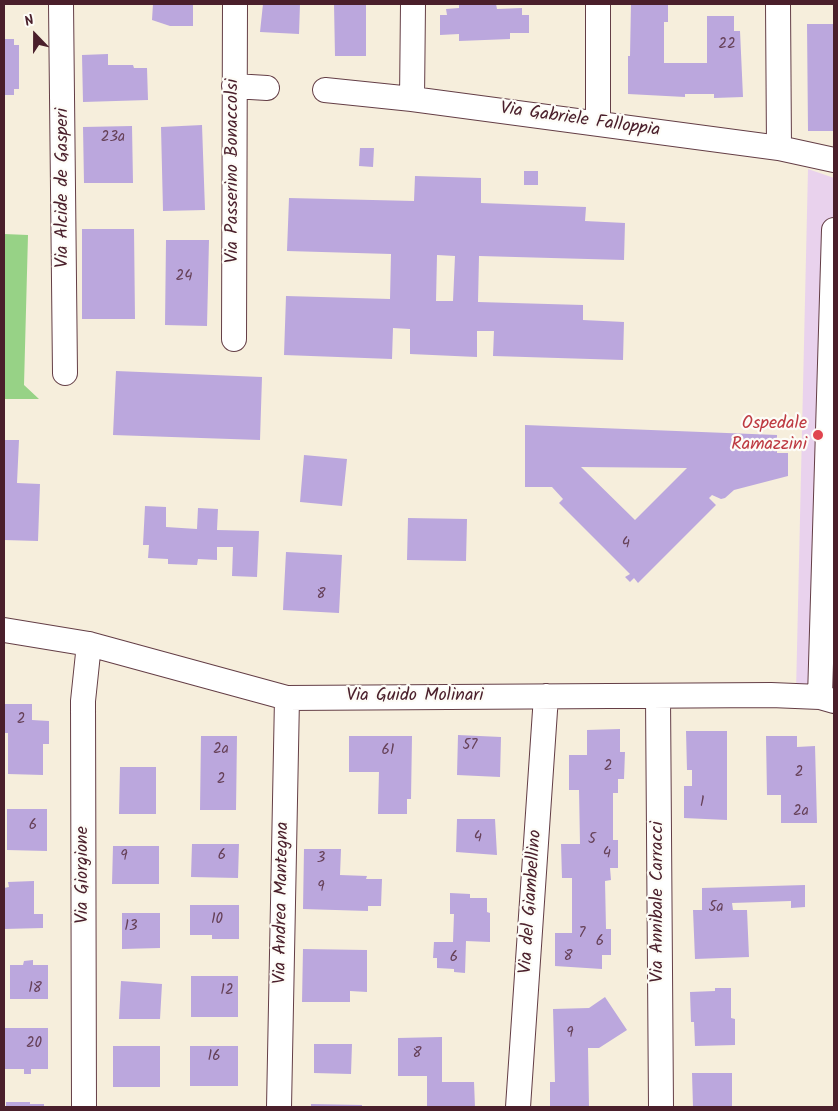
<!DOCTYPE html>
<html>
<head>
<meta charset="utf-8">
<style>
	body { margin:0 }
	#map { position:relative; width:838px; height:1111px; overflow:hidden; background:#f6eedc; font-family:Kalam,sans-serif }
	canvas { display:block }
	.frame { position:absolute; inset:0; border:5px solid #4a1f2b; pointer-events:none }
	.north { position:absolute; left:10px; top:10px; width:50px; height:50px; -webkit-text-stroke:4px #fdfcf7; paint-order:stroke; rotate:338deg; font-size:14px; font-weight:700; line-height:20px; text-align:center; color:#4a1f2b }
	.north::after { content:''; display:block; margin:auto; width:18px; height:22px; background:#4a1f2b; clip-path:polygon(50% 0,100% 100%,50% 72%,0 100%) }
</style>
</head>
<body>
<div id="map">
<canvas width="838" height="1111"></canvas>
<div class="frame"></div>
<div class="north">N</div>
</div>
<script>
const c = document.querySelector('canvas').getContext('2d');
c.lineJoin = 'round';
function fillPath(path, color) { c.fillStyle = color; c.fill(path, 'evenodd'); }
const shape = rows => new Path2D(rows.map(r => 'M' + r).join(''));
function trace(path, color, width, dash) { c.strokeStyle = color; c.lineWidth = width; c.lineCap = dash ? 'butt' : 'round'; c.setLineDash(dash || []); c.stroke(path); }
function label(font, color, halo, rows, align = 'center') {
  c.font = font + ' Kalam,sans-serif'; c.lineWidth = 4.5; c.setLineDash([]); c.textBaseline = 'middle'; c.strokeStyle = halo; c.fillStyle = color; for (const [text, x, y, turn = 0] of rows) {
    c.save(); c.translate(x, y); c.rotate((+turn || 0) * Math.PI / 180); c.textAlign = isNaN(turn) ? turn : align; if (halo) c.strokeText(text, 0, 0); c.fillText(text, 0, 0); c.restore();
  }
}
fillPath(shape([
	[808,169,834,178,834,699,796,692]
]), '#e9d2ed');
fillPath(shape([
	[4,234,28,235,24,385,39,399,4,399]
]), '#97d286');
fillPath(shape([
	[153,4,193,4,193,26,170,26,152,20],
	[263,4,300,4,299,34,260,32],
	[334,4,366,4,366,56,335,56],
	[459,4,496,4,497,9,522,8,522,15,529,15,529,33,510,33,510,39,459,41,459,34,440,35,440,15,447,15,446,9,459,8],
	[631,4,668,4,668,22,664,22,664,63,707,63,707,16,734,16,734,31,740,31,743,97,714,98,714,94,685,94,685,97,628,94,628,56,630,56],
	[807,24,834,24,834,131,808,131],
	[4,39,14,39,14,45,19,45,19,89,14,89,14,95,4,95],
	[108,54,108,65,133,65,134,68,147,68,148,100,83,102,82,55],
	[202,125,205,210,163,211,161,127],
	[132,126,133,183,84,183,83,127],
	[360,148,374,148,373,167,359,166],
	[524,171,538,171,538,185,524,185],
	[415,176,481,178,481,203,586,207,585,221,625,223,624,260,479,256,478,302,583,305,583,320,624,322,623,360,493,356,494,331,477,331,477,357,410,354,410,329,393,328,392,359,284,355,286,296,390,299,391,254,287,251,289,198,414,201],
	[437,255,455,256,453,301,436,301],
	[82,229,134,229,135,319,82,319],
	[166,240,209,240,207,326,165,325],
	[116,371,262,377,260,440,113,435],
	[525,425,777,435,777,453,788,453,788,476,734,490,725,498,721,499,712,495,709,498,716,505,638,583,634,578,630,582,625,577,630,574,559,503,563,499,552,487,525,487],
	[581,467,687,468,635,520],
	[4,440,19,440,17,483,40,484,38,541,4,540],
	[304,455,347,459,342,506,300,502],
	[145,506,166,507,166,527,197,529,198,508,218,509,217,530,259,531,257,577,232,576,233,547,217,547,217,560,198,559,197,565,168,564,168,559,148,558,149,545,143,545],
	[408,518,467,519,466,561,407,560],
	[286,552,342,555,339,613,283,610],
	[4,704,32,704,32,720,49,721,49,744,43,744,43,775,8,774,8,733,4,733],
	[620,729,620,752,625,752,624,779,618,779,618,793,613,793,613,840,618,840,618,868,610,868,611,880,605,881,606,929,611,929,611,955,602,955,602,969,555,966,555,933,572,933,572,878,562,878,561,844,580,844,579,790,569,790,569,755,587,755,587,730],
	[686,731,727,731,727,820,684,818,684,786,692,786,692,770,687,770],
	[458,735,501,737,500,777,457,775],
	[201,736,237,736,236,810,200,810],
	[349,736,412,736,411,799,407,799,407,814,378,814,379,772,349,772],
	[766,736,797,736,797,747,815,746,817,823,781,823,781,795,767,795],
	[120,767,156,767,156,814,119,814],
	[7,809,47,809,47,851,7,850],
	[457,819,495,819,497,855,456,852],
	[192,844,239,844,238,878,191,877],
	[113,846,159,846,159,884,112,884],
	[304,849,341,849,340,875,367,876,366,879,382,879,381,906,368,906,368,911,303,909],
	[34,881,34,914,43,914,43,928,4,929,4,888,9,887,8,882],
	[805,885,805,907,791,908,791,901,732,903,733,910,747,910,749,957,695,959,693,910,702,910,702,888],
	[450,893,470,894,470,898,487,898,487,912,490,913,490,942,466,941,465,973,454,972,454,969,437,968,437,958,433,958,434,942,453,942,454,914,450,914],
	[190,905,239,905,239,939,212,939,212,935,190,935],
	[122,913,160,913,160,948,122,949],
	[303,949,367,950,367,992,350,991,350,1002,302,1002],
	[33,960,33,965,48,965,48,999,10,999,10,965,23,965,24,961],
	[191,976,238,976,238,1017,191,1017],
	[121,981,162,984,160,1019,119,1019],
	[715,988,731,988,731,1018,735,1019,735,1045,695,1046,694,1022,691,1022,690,992,715,991],
	[605,997,627,1030,599,1048,588,1048,589,1107,550,1107,550,1082,555,1082,553,1009,589,1008],
	[4,1028,48,1028,48,1069,31,1069,31,1074,24,1074,24,1069,4,1069],
	[442,1037,442,1082,474,1082,475,1107,427,1107,427,1076,398,1076,398,1038],
	[314,1044,352,1044,351,1074,314,1073],
	[113,1046,160,1046,160,1087,113,1087],
	[190,1046,238,1046,238,1086,190,1086],
	[692,1073,732,1073,732,1107,693,1107],
	[6,1102,30,1102,30,1104,44,1104,44,1107,6,1107],
	[311,1104,362,1105,362,1107,311,1107]
]), '#bba7dd');
const minor = shape([
	[61,4,65,373],
	[598,4,598,124],
	[778,4,779,148],
	[234,86,267,88],
	[325,90,412,99,779,148,834,160],
	[412,99,413,4],
	[234,339,235,4],
	[4,630,89,644,287,698,771,695,820,697,834,701],
	[658,697,661,1107],
	[820,697,834,230],
	[84,1107,83,701,89,644],
	[279,1107,287,698],
	[518,1107,546,696]
]);
trace(minor, '#643e46', 26);
trace(minor, '#fff', 24);
for (const [x, y, r, color] of [
	[818,435,6,"#e0444e"]
]) { const dot = new Path2D(); dot.arc(x, y, r, 0, 2 * Math.PI); c.fillStyle = color; c.fill(dot); trace(dot, '#fdfcf7', 2); }
label('15px', '#664158', null, [
	["22",727,45],
	["23a",113,138],
	["24",184,277],
	["4",626,544],
	["8",321,595],
	["2",21,720],
	["57",470,746],
	["2a",221,750],
	["61",388,751],
	["2",608,767],
	["2",799,773],
	["2",221,780],
	["1",702,803],
	["2a",801,812],
	["6",33,826],
	["4",478,838],
	["5",592,840],
	["4",607,854],
	["6",222,856],
	["9",124,857],
	["3",321,859],
	["9",321,888],
	["5a",716,908],
	["10",217,920],
	["13",131,927],
	["7",582,934],
	["6",600,942],
	["8",568,957],
	["6",454,958],
	["18",35,989],
	["12",227,991],
	["9",570,1034],
	["20",34,1044],
	["8",417,1054],
	["16",214,1057]
]);
label('18px', '#4a1f2b', '#fdfcf7', [
	["Via Gabriele Falloppia",580,121,8],
	["Via Passerino Bonaccolsi",234,171,-90],
	["Via Alcide de Gasperi",64,188,-90],
	["Via Guido Molinari",415,697],
	["Via Giorgione",84,875,-90],
	["Via del Giambellino",532,902,-86],
	["Via Annibale Carracci",659,902,-90],
	["Via Andrea Mantegna",283,903,-89]
]);
label('18px', '#be3a42', '#fdfcf7', [
	["Ospedale",807,425],
	["Ramazzini",807,446]
], 'right');
</script>
</body>
</html>
